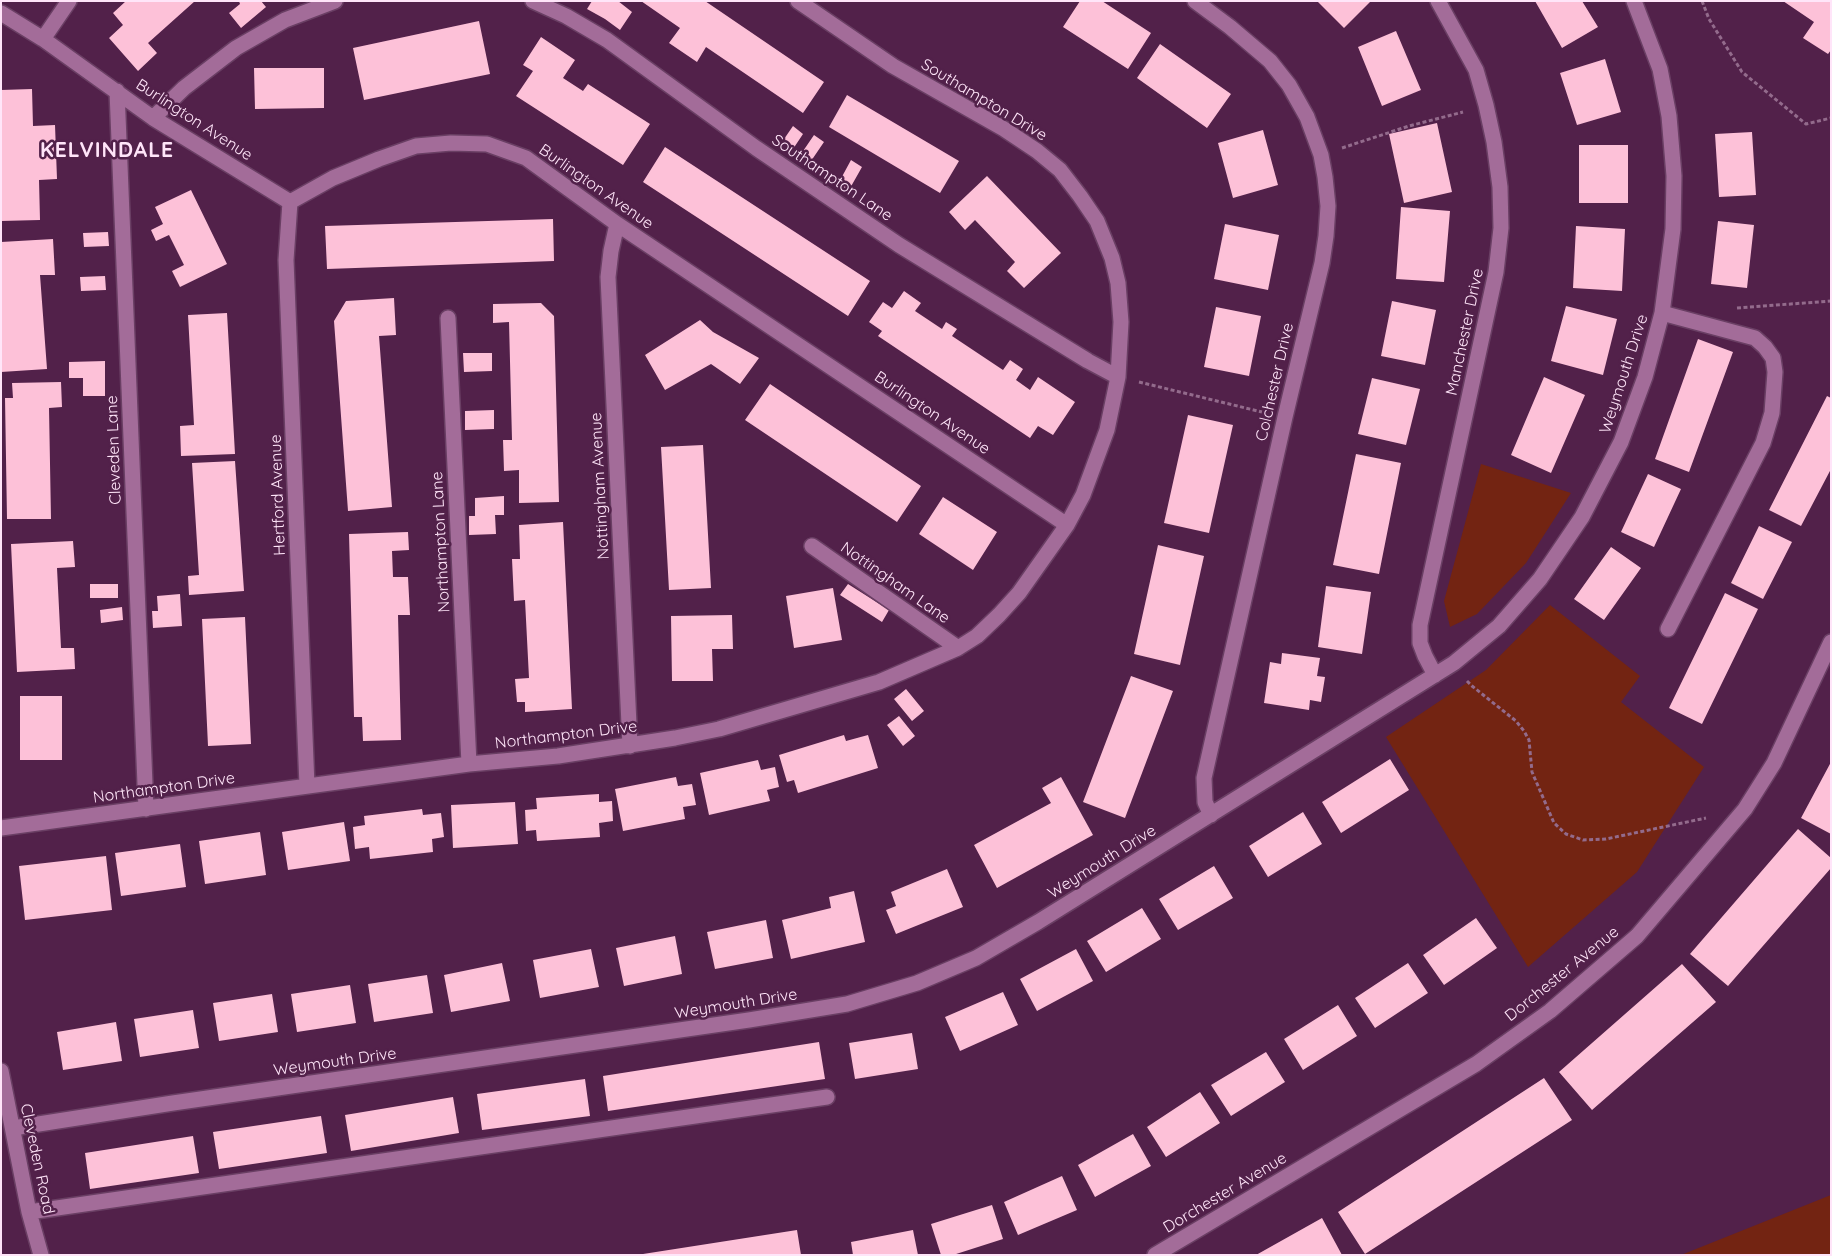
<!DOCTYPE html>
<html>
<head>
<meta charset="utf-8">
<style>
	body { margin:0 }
	#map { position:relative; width:1832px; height:1256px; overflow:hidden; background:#52214a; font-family:Quicksand,sans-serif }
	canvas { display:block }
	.frame { position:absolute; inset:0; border:2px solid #ffe5f9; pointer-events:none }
</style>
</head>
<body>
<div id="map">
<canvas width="1832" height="1256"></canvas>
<div class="frame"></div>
</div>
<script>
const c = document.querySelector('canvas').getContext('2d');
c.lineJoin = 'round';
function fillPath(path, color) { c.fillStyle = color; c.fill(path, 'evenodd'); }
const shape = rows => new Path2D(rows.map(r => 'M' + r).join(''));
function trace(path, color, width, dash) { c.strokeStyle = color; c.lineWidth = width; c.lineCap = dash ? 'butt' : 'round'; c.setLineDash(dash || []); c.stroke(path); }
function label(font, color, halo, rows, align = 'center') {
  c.font = font + ' Quicksand,sans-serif'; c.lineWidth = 5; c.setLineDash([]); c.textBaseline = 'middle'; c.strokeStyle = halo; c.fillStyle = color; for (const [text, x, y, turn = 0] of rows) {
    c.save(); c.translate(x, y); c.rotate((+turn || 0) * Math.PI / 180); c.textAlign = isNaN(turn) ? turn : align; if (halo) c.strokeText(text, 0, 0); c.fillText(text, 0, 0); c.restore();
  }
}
fillPath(shape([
	[1481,464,1571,493,1526,563,1477,614,1450,627,1444,601],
	[1550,605,1640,676,1621,702,1704,767,1637,872,1528,967,1386,737,1486,670],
	[1831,1195,1831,1255,1681,1255]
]), '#732412');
fillPath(shape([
	[126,1,195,1,148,43,157,53,138,71,109,38,123,25,113,13],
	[239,1,261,1,266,7,241,28,229,13,240,4],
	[592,1,618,1,632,12,620,30,605,19,587,9],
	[641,1,705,1,824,82,803,113,706,47,697,62,669,43,680,28],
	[1080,1,1102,1,1151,33,1128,69,1063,27],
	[1317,1,1371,1,1344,28],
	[1535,1,1582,1,1598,27,1562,48],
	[1783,1,1831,1,1831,50,1828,54,1803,38,1814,22],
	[479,21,490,74,364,100,353,48],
	[1396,31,1421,90,1382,106,1358,47],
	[541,37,575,60,563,78,583,91,588,84,650,124,623,165,516,96,533,71,523,65],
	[1160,44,1231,94,1207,128,1137,78],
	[1605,59,1621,112,1577,125,1560,73],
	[254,68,324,68,324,108,255,109],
	[32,89,33,126,55,125,57,179,39,180,40,220,1,221,1,90],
	[847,95,959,161,940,193,829,127],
	[1437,123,1452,192,1404,203,1389,134],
	[793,126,803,134,793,149,782,142],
	[1263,130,1278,185,1233,198,1218,143],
	[1752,132,1756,195,1719,197,1715,134],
	[814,135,824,142,809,164,799,157],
	[1579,145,1628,145,1628,203,1579,203],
	[665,147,870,281,848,316,643,182],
	[851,160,862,167,849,190,838,184],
	[987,176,1061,253,1024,288,1007,271,1015,262,975,220,965,230,949,212],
	[191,190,227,264,180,287,172,271,184,265,169,235,156,241,151,230,163,224,155,207],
	[1401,207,1450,211,1444,282,1396,279],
	[553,219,554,261,327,269,325,226],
	[1718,221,1754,225,1747,288,1711,284],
	[1225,224,1279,235,1268,290,1214,279],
	[1576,226,1625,229,1622,291,1573,288],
	[108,232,109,246,84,247,83,233],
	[53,239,55,275,40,275,47,369,1,372,1,242],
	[105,276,106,290,81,291,80,277],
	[904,291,921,303,915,311,942,329,946,322,957,329,952,336,1003,370,1010,360,1023,369,1016,380,1030,390,1038,377,1075,402,1053,435,1038,426,1030,438,878,336,882,331,869,322,883,302,892,308],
	[394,298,396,335,379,336,392,507,348,511,334,321,346,301],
	[1392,301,1436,310,1425,365,1381,356],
	[541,303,554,316,559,502,519,503,519,470,504,471,503,440,512,440,509,322,493,323,493,304],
	[1566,306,1617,319,1603,375,1551,361],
	[1216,307,1261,316,1249,376,1204,367],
	[227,313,235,454,181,456,180,426,194,425,188,315],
	[700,320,713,332,759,358,740,384,711,364,665,390,645,355],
	[1698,339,1733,352,1689,472,1655,459],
	[463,353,492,353,492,371,464,372],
	[105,361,105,396,83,396,83,378,69,378,69,362],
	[1544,377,1585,395,1551,473,1511,455],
	[1372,378,1420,389,1406,445,1358,434],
	[61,382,62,407,49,408,51,519,7,519,5,398,13,398,12,383],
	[770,384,921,486,897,522,745,420],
	[1827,396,1831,398,1831,469,1801,526,1769,510],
	[494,410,494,429,465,430,465,411],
	[1188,415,1233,425,1209,533,1164,523],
	[703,445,711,588,669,590,661,447],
	[1356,454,1401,463,1379,574,1333,565],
	[235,461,244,591,189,595,188,576,199,575,192,463],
	[1648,474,1681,489,1654,547,1621,532],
	[504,496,504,515,495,515,496,534,469,535,469,516,475,516,475,498],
	[943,497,997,532,973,570,919,534],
	[563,522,572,709,525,712,525,702,517,702,515,679,529,678,525,600,514,601,512,559,520,559,519,525],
	[1759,526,1792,542,1763,599,1731,583],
	[408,532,409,550,392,551,393,577,408,577,410,615,398,615,401,740,363,741,362,717,354,717,349,534],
	[73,541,75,567,57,568,61,648,74,648,75,669,17,672,11,544],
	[1158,545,1204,556,1180,665,1134,654],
	[1611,547,1641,568,1604,620,1574,599],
	[90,584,118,584,118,598,90,598],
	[848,584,889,610,882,622,840,595],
	[1326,586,1371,592,1362,654,1318,647],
	[833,588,842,640,794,648,786,596],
	[1725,593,1758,609,1702,724,1669,708],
	[180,594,182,626,153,628,152,611,158,611,157,596],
	[122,607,123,620,101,623,100,610],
	[732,615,733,649,712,649,713,681,672,681,671,616],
	[245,617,251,744,208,746,202,619],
	[1282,653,1320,658,1317,676,1325,677,1321,702,1310,700,1309,710,1264,703,1270,662,1281,664],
	[1131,676,1173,691,1125,818,1083,802],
	[906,689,924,711,912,721,894,699],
	[20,696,62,696,62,760,20,760],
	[899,716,915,736,903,746,887,725],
	[844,735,846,741,868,735,878,768,798,793,794,780,787,782,779,755],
	[1390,759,1409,790,1341,833,1322,802],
	[758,760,761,770,775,767,779,787,767,790,770,801,709,815,700,773],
	[1831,762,1831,834,1801,818],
	[676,777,678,786,692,784,696,805,683,807,685,819,623,831,615,789],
	[1061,777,1093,835,997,888,974,845,1051,803,1042,788],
	[599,794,599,802,612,801,613,821,599,823,600,837,537,841,536,830,526,831,525,810,537,809,536,798],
	[515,802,518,844,453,848,451,805],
	[422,809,423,815,441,813,444,837,432,839,433,852,370,859,369,847,355,849,353,827,365,825,364,816],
	[1303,812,1322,844,1268,877,1249,846],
	[344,822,350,861,288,870,282,832],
	[1798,829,1831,858,1831,868,1728,986,1690,954],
	[260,832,266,875,205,884,199,841],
	[180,844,186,887,121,896,115,853],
	[106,856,112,910,25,920,19,866],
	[1214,866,1233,898,1178,930,1159,899],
	[947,869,963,907,896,934,886,910,896,906,891,892],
	[854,891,865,942,791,959,782,920,831,908,829,897],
	[1142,908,1161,939,1106,972,1087,941],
	[1476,918,1497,948,1444,985,1423,955],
	[766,920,773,958,715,969,707,932],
	[675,936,682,974,624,986,616,948],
	[591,949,599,987,540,998,533,960],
	[1076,949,1093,981,1037,1011,1020,979],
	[502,963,510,1001,451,1012,444,975],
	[1408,963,1428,993,1375,1028,1355,998],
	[1682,964,1716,1002,1592,1110,1559,1072],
	[427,975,433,1013,374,1022,368,984],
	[350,985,356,1023,297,1032,291,994],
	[1003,992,1018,1025,960,1051,945,1017],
	[272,994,278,1032,219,1041,213,1003],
	[1338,1005,1357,1036,1303,1070,1284,1039],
	[193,1010,199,1048,140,1057,134,1019],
	[116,1022,122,1061,63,1070,57,1032],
	[912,1033,918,1069,855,1079,849,1043],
	[819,1042,825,1079,608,1111,603,1076],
	[1266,1052,1285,1082,1231,1116,1211,1085],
	[1544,1078,1572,1120,1365,1254,1338,1212],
	[585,1079,590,1116,482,1130,477,1094],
	[1200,1092,1220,1123,1166,1157,1147,1127],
	[453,1097,459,1133,351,1151,345,1115],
	[321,1116,327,1153,219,1169,213,1132],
	[1133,1134,1151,1166,1095,1197,1078,1165],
	[193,1136,199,1173,90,1189,85,1153],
	[1062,1176,1077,1210,1018,1235,1004,1202],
	[992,1205,1003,1239,953,1255,941,1255,931,1224],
	[1322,1218,1342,1255,1256,1255],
	[797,1230,801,1255,644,1255,643,1254],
	[913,1230,918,1255,853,1255,851,1242]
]), '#fdc1d8');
const minor = shape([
	[533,1,566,16,607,40,756,148,899,245,1088,361,1118,377],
	[1195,1,1230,27,1270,61,1289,85,1307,117,1321,155,1325,177,1328,206,1326,236,1322,263,1285,417,1204,778,1205,802,1211,815],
	[1,13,43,39,153,118,290,202,333,178,379,159,416,146,451,143,487,144,526,158,617,224,1067,525],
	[43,39,69,1],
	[117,91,146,809],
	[153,118,184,88,236,48,285,20,335,1],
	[290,202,286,260,307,786],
	[617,224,611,251,608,277,630,746],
	[1662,313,1755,338,1765,347,1773,358,1775,372,1772,413,1763,443,1668,629],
	[448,318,469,764],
	[812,546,958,648],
	[1435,675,1425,656,1420,643,1420,625,1496,272,1501,228,1500,187,1494,142,1486,105,1476,70,1438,1],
	[1,828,469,764,558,756,675,738,719,729,879,682,958,648,977,636,999,615,1019,593,1067,525,1083,495,1107,430,1118,377,1121,322,1118,283,1112,258,1097,221,1080,196,1060,170,1037,151,1004,129,893,66,798,1],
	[1,1071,29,1212,41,1255],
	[13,1128,173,1103,749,1020,847,1004,917,983,976,958,1038,922,1454,663,1499,626,1540,579,1582,517,1621,442,1645,377,1662,313,1673,229,1674,176,1669,116,1660,69,1634,1],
	[29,1212,827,1097],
	[1155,1255,1476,1064,1550,1011,1637,936,1745,809,1774,763,1831,642]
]);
trace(minor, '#6a3f64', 18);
trace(shape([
	[1702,1,1709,19,1742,72,1806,124,1831,118],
	[1342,148,1409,126,1463,112],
	[1737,308,1831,301],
	[1139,382,1262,412],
	[1467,681,1472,686,1516,721,1524,731,1529,740,1532,772,1554,823,1566,834,1583,840,1606,839,1706,818]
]), '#936b8c', 3, [4, 2.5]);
trace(minor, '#a36c99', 15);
label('16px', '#ffe5f9', '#52214a', [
	["Southampton Drive",984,100,31],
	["Burlington Avenue",194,120,33],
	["Southampton Lane",832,178,34],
	["Burlington Avenue",596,187,35],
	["Manchester Drive",1465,332,-78],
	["Weymouth Drive",1624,374,-72],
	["Colchester Drive",1275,382,-77],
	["Burlington Avenue",932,413,34],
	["Cleveden Lane",114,450,-92],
	["Nottingham Avenue",600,486,-93],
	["Hertford Avenue",278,495,-92],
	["Northampton Lane",441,542,-93],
	["Nottingham Lane",895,583,35],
	["Northampton Drive",566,735,-7],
	["Northampton Drive",164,788,-8],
	["Weymouth Drive",1102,862,-32],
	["Dorchester Avenue",1562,974,-39],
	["Weymouth Drive",736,1004,-9],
	["Weymouth Drive",335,1062,-8],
	["Cleveden Road",37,1159,78],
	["Dorchester Avenue",1225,1193,-31]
]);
c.letterSpacing = '1px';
label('bold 21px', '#ffe5f9', '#52214a', [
	["KELVINDALE",107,151]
]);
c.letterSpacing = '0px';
</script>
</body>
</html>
